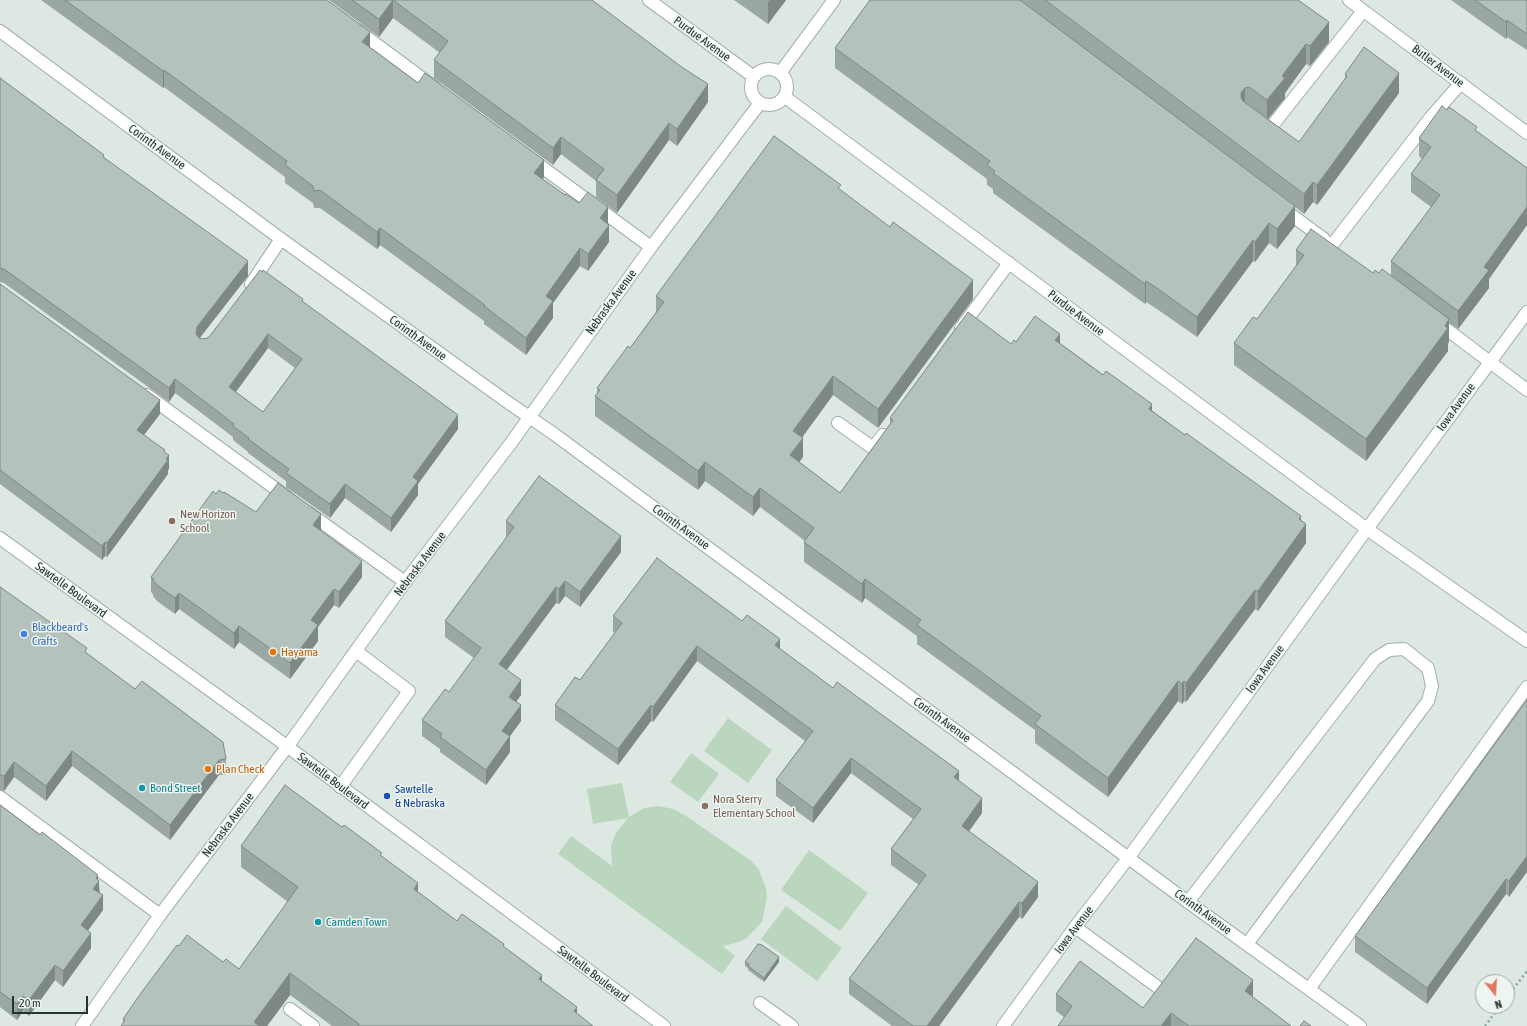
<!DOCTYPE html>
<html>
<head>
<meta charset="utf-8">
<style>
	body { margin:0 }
	#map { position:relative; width:1527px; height:1026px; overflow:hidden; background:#dee8e3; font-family:"Asap Condensed",sans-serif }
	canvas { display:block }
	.north { position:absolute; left:1475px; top:974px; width:40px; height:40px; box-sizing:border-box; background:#eef5f1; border:1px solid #9ca8a3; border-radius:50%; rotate:162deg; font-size:11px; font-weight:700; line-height:16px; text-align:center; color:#22352e }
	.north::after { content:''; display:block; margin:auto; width:14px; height:18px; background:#df7965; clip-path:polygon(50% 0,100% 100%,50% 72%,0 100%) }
	.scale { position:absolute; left:12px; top:996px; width:76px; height:18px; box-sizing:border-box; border:2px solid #22352e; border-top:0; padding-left:5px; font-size:12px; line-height:14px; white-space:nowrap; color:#22352e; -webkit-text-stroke:3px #eef5f1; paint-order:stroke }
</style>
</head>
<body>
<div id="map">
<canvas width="1527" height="1026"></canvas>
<div class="north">N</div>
<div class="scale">20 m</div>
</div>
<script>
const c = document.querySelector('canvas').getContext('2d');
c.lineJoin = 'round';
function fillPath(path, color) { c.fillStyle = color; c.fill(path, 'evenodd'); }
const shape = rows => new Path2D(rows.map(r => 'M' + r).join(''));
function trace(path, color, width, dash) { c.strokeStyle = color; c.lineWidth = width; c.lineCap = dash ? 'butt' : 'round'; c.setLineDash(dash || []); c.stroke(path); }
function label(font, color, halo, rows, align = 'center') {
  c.font = font + ' "Asap Condensed",sans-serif'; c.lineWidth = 3; c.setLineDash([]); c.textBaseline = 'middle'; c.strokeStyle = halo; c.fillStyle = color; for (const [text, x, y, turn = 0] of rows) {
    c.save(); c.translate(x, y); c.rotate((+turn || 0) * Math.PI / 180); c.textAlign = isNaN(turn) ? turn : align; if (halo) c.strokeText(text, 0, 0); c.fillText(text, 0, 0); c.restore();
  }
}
fillPath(shape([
	[728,718,772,750,748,783,704,751],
	[691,753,719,774,698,802,670,782],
	[622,783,629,817,644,808,659,806,673,809,686,816,750,860,758,868,766,888,767,897,762,922,747,938,736,943,723,946,735,956,722,974,558,854,571,836,612,866,611,845,616,833,628,818,593,824,587,789],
	[809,850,868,893,840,931,781,890],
	[786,906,842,948,817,981,761,939]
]), '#bad6bf');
const service = shape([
	[357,30,434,87],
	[1262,125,1266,129,1272,126,1363,11],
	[531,159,651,247],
	[1282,208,1324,239],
	[1332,245,1431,117,1461,83],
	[251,284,281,239],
	[1437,322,1527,390],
	[961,328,1009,263],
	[147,395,287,497],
	[838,423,873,448,883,435],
	[309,513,405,582],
	[1367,529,1527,641],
	[340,787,409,691,356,651],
	[0,797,160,915],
	[1188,902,1375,659,1389,650,1404,649,1428,668,1432,686,1428,701,1247,944],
	[1075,927,1159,988],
	[1309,989,1527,687],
	[760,1003,792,1026],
	[290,1009,313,1026]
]);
const minor = shape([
	[649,0,754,77],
	[1349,0,1527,133],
	[0,31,281,239,506,401,554,434,1188,902,1360,1026],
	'751 87a18 18 0 1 1 36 0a18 18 0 1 1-36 0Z',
	[780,73,834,0],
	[785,97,1367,529],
	[82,1026,160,915,287,747,405,582,511,443,651,247,760,103],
	[1003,1026,1075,927,1129,857,1367,529,1527,312]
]);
const tertiary = shape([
	[0,538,265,730,664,1026]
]);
trace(service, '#a2afa9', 14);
trace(minor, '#a2afa9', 14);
trace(tertiary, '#a2afa9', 14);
trace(shape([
	[1507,997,1527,971],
	[1485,1026,1500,1006]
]), '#83a799', 2.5, [2, 3]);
trace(service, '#fff', 12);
trace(minor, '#fff', 12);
trace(tertiary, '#fff', 12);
fillPath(shape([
	[41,0,327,0,370,47,544,177,543,179,565,195,608,224,609,242,588,271,580,266,553,303,553,318,526,355,484,324,484,321,380,245,377,249,320,208,314,208,313,203,285,183,285,177,164,87,163,88],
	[329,0,592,0,708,102,677,146,669,140,617,213,596,197,596,181,561,154,553,165,434,78,434,60,440,53,393,18,379,37],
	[734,0,786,0,768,24],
	[870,0,1298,0,1329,42,1310,66,1306,64,1285,93,1285,98,1268,119,1299,142,1345,80,1345,74,1399,93,1317,205,1313,202,1304,214,1295,207,1295,226,1277,249,1269,243,1255,262,1253,261,1197,337,1154,307,1146,302,1145,304,993,193,993,189,987,185,987,179,835,68,835,48],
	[1451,0,1527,0,1527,50,1507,37,1506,39],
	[0,78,104,157,248,276,200,338,205,339,303,302,458,429,418,484,418,495,391,532,345,498,330,518,286,487,286,481,248,453,248,452,233,440,233,437,175,393,169,402,4,283,0,282],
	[268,348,295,368,263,412,236,392],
	[1477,132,1527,168,1527,225,1489,279,1489,288,1458,329,1449,323,1449,341,1448,344,1448,351,1366,461,1234,365,1234,343,1257,319,1296,266,1296,250,1373,273,1379,273,1391,276,1391,261,1431,207,1411,192,1411,174,1422,159,1419,156,1419,138],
	[841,190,973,299,878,428,833,395,802,437,803,457,799,462,840,493,890,424,890,418,1011,344,1016,342,1060,343,1301,520,1306,543,1258,611,1255,609,1186,702,1184,701,1182,704,1178,701,1108,797,1035,743,1035,730,917,644,917,636,865,598,862,603,804,562,804,542,805,541,760,507,753,516,705,481,698,490,595,416,595,396,597,394,597,388,630,348,656,312,656,296],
	[0,284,160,414,144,435,165,453,169,469,168,470,168,474,107,557,105,556,102,560,0,484],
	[223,493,256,512,321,530,320,531,362,577,339,608,334,605,318,627,318,641,290,679,239,642,234,649,179,609,175,614,157,601,153,596,153,594,151,592,151,577,216,494],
	[506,521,621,552,580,607,565,596,559,604,556,603,507,670,521,695,516,702,521,721,510,736,510,752,486,785,440,752,440,749,422,736,422,720,449,692,474,658,445,637,445,621,507,537,506,536],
	[0,587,226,759,226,775,219,775,170,840,72,766,46,801,14,777,4,791,0,790],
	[613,616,780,649,959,781,982,813,969,831,1038,897,1022,919,1019,917,939,1026,892,1026,849,994,849,979,919,885,891,865,891,849,913,819,851,773,813,823,776,796,776,780,805,741,697,661,653,722,651,721,618,765,555,720,555,705,580,680,615,633,613,632],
	[1527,700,1509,897,1506,894,1427,1004,1355,952,1355,936],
	[0,805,98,880,103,910,88,930,91,948,63,987,55,980,29,1016,23,1011,17,1020,0,1007],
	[241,846,382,856,418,892,457,921,504,947,577,1014,593,1026,332,1026,290,995,267,1026,121,1026,123,1023,123,1019,179,946,223,962,239,969,288,902,241,867],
	[745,962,779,962,764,982,748,970,748,968,745,966],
	[1056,994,1143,1008,1253,997,1291,1026,1058,1026,1064,1017,1056,1011]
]), '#9ba7a2');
fillPath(shape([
	[393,0,393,18,379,37,379,19],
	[770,0,786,0,768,24,768,2],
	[1507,20,1507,37,1506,39,1506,22],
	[1329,22,1329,42,1310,66,1310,46],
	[370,32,370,49,362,42],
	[1306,44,1306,64,1285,93,1285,98,1267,120,1267,100,1282,76],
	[164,70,164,87,163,88,163,71],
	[1399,73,1399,93,1317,205,1317,185],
	[708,84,708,102,677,146,677,129],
	[1245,88,1245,108,1241,114,1241,93],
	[669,123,669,140,617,213,617,195],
	[561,137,561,154,553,165,553,148],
	[544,160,544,177,534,190,534,173],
	[1313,182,1313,202,1304,214,1304,194],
	[1295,206,1295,226,1277,249,1277,229],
	[608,207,608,225,600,218],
	[1527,207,1527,225,1489,279,1489,288,1458,329,1458,311,1484,267],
	[1269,223,1269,243,1255,262,1255,242],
	[609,225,609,242,588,271,588,254],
	[380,228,380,245,377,249,377,232],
	[1253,240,1253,261,1197,337,1197,317],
	[580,248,580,266,553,303,553,318,526,355,526,338,546,296],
	[248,261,248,276,197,341,196,334,197,327],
	[973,280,973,299,878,428,878,409],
	[1146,281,1146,302,1145,304,1145,284],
	[1449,319,1449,341,1448,344,1448,351,1366,461,1366,439],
	[268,334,268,348,229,401,229,387],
	[1060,334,1060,353,1055,340],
	[833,376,833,395,793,450,793,431],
	[175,379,175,393,169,402,169,388],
	[160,400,160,414,137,444,137,430],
	[1152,404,1152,424,1149,409],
	[458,415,458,429,418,484,418,495,391,532,391,518,413,477],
	[803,438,803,457,790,475,790,455],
	[169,455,169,469,168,470,168,474,107,557,107,543],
	[705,462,705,481,698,490,698,471],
	[345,484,345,498,330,518,330,504],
	[760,488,760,507,753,516,753,497],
	[321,514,321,530,313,541,313,525],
	[1301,516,1301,531,1306,524,1306,543,1258,611,1258,591],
	[621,536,621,552,580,607,580,592],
	[105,542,105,556,102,560,102,546],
	[362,561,362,577,339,608,339,592],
	[865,579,865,598,862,603,862,584],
	[565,581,565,596,559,604,559,589],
	[556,587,556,603,499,680,499,664],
	[334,589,334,605,318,627,318,641,290,679,290,663,311,620],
	[1255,590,1255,609,1186,702,1186,683],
	[179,593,179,609,175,614,175,598],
	[239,626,239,642,234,649,234,633],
	[780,639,780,654,775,645],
	[697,646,697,661,653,722,653,707],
	[521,680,521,695,509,712,509,697],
	[1178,681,1178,701,1108,797,1108,778],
	[1184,681,1184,701,1182,704,1182,684],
	[521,705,521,721,502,747,502,731],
	[651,705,651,721,618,765,618,749],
	[510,736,510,752,486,785,486,770],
	[72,751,72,766,46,801,46,786],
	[851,758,851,773,813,823,813,808],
	[219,760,219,775,170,840,170,825],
	[14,762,14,777,4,791,4,776],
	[959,771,959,786,954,777],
	[982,798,982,813,962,841,962,826],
	[1527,856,1527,872,1509,897,1509,881],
	[98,875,98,883,99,881,99,896,93,889,96,878],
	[1506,879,1506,894,1427,1004,1427,988],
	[1038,882,1038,897,1022,919,1022,903],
	[418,883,418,905,414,889],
	[103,895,103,910,81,940,81,925],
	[1019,902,1019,917,939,1026,927,1026],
	[91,933,91,948,63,987,63,971],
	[779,957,779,962,764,982,764,978],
	[55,965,55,980,29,1016,29,1000],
	[290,973,290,995,267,1026,254,1026,254,1022],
	[542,975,542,997,539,979],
	[1253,980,1253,997,1245,991],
	[23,996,23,1011,17,1020,17,1004],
	[577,1007,577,1026,574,1011],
	[1171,1013,1171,1026,1161,1026]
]), '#7e8884');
const building = shape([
	[65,0,327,0,370,32,362,42,364,43,418,83,425,73,544,160,534,173,565,195,566,194,579,203,588,192,608,207,600,218,609,225,588,254,580,248,546,296,553,301,526,338,484,306,485,305,380,228,377,232,320,190,314,191,313,186,285,165,287,161,164,70,163,71,65,0],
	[352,0,592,0,683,68,708,84,677,129,669,123,617,195,596,180,604,169,561,137,553,148,434,60,448,41,393,0,379,19,352,0],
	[870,0,1020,0,1295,206,1277,229,1269,223,1255,242,1253,240,1197,317,1154,286,1146,281,1145,284,993,173,995,171,987,165,990,161,835,48,870,0],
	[1045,0,1298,0,1329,22,1310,46,1306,44,1282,76,1285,78,1267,100,1249,87,1245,88,1241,93,1241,97,1243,101,1299,142,1347,76,1345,74,1364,47,1399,73,1317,185,1313,182,1304,194,1045,0],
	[1475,0,1527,0,1527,34,1507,20,1506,22,1475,0],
	[0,78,104,155,103,157,248,261,197,327,196,334,199,338,205,339,209,337,260,270,262,272,263,270,303,299,302,301,458,415,413,477,418,481,391,518,345,484,330,504,286,473,289,469,248,439,249,438,233,426,234,424,175,379,169,388,4,269,0,268,0,78],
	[268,334,302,359,263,412,229,387,268,334],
	[1442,106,1447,110,1449,107,1477,127,1475,130,1527,168,1527,207,1484,267,1489,270,1458,311,1391,261,1440,195,1411,174,1431,147,1419,138,1442,106],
	[774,136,841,185,838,188,890,227,893,222,973,280,878,409,833,376,793,431,803,438,790,455,840,493,893,420,890,418,968,312,1011,344,1014,340,1016,342,1035,316,1060,334,1055,340,1103,375,1106,371,1152,404,1149,409,1185,435,1186,433,1301,516,1299,519,1306,524,1258,591,1255,590,1186,683,1184,681,1182,684,1178,681,1108,778,1035,724,1041,716,917,625,921,620,865,579,862,584,804,542,814,528,760,488,753,497,705,462,698,471,595,396,600,390,597,388,628,346,630,348,664,302,656,296,774,136],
	[1311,229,1373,273,1375,270,1379,273,1382,269,1449,319,1445,326,1448,328,1366,439,1234,343,1253,317,1257,319,1304,255,1296,250,1311,229],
	[0,284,160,400,137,430,165,450,164,452,169,455,166,459,168,460,107,543,105,542,102,546,0,470,0,284],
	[539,476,621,536,580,592,565,581,559,589,556,587,499,664,521,680,509,697,521,705,502,731,510,736,486,770,440,737,442,734,422,720,445,689,449,692,481,648,445,621,514,527,506,521,539,476],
	[278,483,321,514,313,525,362,561,339,592,334,589,311,620,318,625,290,663,239,626,234,633,179,593,175,598,157,585,153,580,154,579,151,577,213,491,216,494,219,490,223,493,224,492,256,512,278,483],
	[657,558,742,621,747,615,780,639,775,645,833,688,837,682,959,771,954,777,982,798,962,826,1038,882,1022,903,1019,902,927,1026,913,1026,849,979,926,875,891,849,921,809,851,758,813,808,776,780,813,731,697,646,653,707,651,705,618,749,555,705,575,677,580,680,622,623,613,616,657,558],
	[0,587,87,648,85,652,135,689,142,681,223,742,226,759,219,760,170,825,72,751,46,786,14,762,4,776,0,775,0,587],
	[1527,700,1527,856,1509,881,1506,879,1427,988,1355,936,1527,700],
	[285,785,342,827,344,825,382,853,380,855,418,883,414,889,457,921,462,914,504,944,503,946,542,975,539,979,577,1007,574,1011,593,1026,358,1026,359,1024,290,973,254,1022,259,1026,121,1026,125,1020,123,1019,141,993,177,945,179,946,187,935,223,962,226,959,239,969,298,887,241,846,285,785],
	[0,805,40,835,42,832,98,875,96,878,99,881,93,889,103,895,81,925,91,933,63,971,55,965,29,1000,23,996,17,1004,0,992,0,805],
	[1196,938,1253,980,1245,991,1291,1026,1189,1026,1171,1013,1161,1026,1058,1026,1072,1006,1056,994,1080,961,1143,1008,1196,938],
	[758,944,762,945,779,957,764,978,748,966,749,964,745,962,758,944],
	[1304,1021,1311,1026,1300,1026,1304,1021]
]);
fillPath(building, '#b4c2bc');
trace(building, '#7e8884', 1);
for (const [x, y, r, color] of [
	[172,521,4,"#8d6e63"],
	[24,634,4,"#3f7fe0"],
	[273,652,4,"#e8710a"],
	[208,769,4,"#e8710a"],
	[142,788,4,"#0f9aa8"],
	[387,796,4,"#1a4fb4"],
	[705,806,4,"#8d6e63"],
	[318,922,4,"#0f9aa8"]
]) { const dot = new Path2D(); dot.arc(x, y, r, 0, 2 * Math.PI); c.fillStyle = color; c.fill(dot); trace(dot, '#eef5f1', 1.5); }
label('12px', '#22352e', '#eef5f1', [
	["Purdue Avenue",702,39,36],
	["Butler Avenue",1438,66,37],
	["Corinth Avenue",157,147,36],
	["Nebraska Avenue",611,302,-54],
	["Purdue Avenue",1076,313,37],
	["Corinth Avenue",418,338,36],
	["Iowa Avenue",1456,407,-54],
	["Corinth Avenue",681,527,36],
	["Nebraska Avenue",420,564,-53],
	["Sawtelle Boulevard",71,590,36],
	["Iowa Avenue",1265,669,-54],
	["Corinth Avenue",942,720,36],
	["Sawtelle Boulevard",333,781,37],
	["Nebraska Avenue",228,825,-53],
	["Corinth Avenue",1203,912,36],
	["Iowa Avenue",1074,930,-53],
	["Sawtelle Boulevard",593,974,37]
]);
label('12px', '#785e54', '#eef5f1', [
	["New Horizon",180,514],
	["School",180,528],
	["Nora Sterry",713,799],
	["Elementary School",713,813]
], 'left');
label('12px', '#366cbe', '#eef5f1', [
	["Blackbeard's",32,627],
	["Crafts",32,641]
], 'left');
label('12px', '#c56008', '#eef5f1', [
	["Hayama",281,652],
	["Plan Check",216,769]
], 'left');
label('12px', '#0d838f', '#eef5f1', [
	["Bond Street",150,788],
	["Camden Town",326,922]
], 'left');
label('12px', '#164399', '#eef5f1', [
	["Sawtelle",395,789],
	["& Nebraska",395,803]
], 'left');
</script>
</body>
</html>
